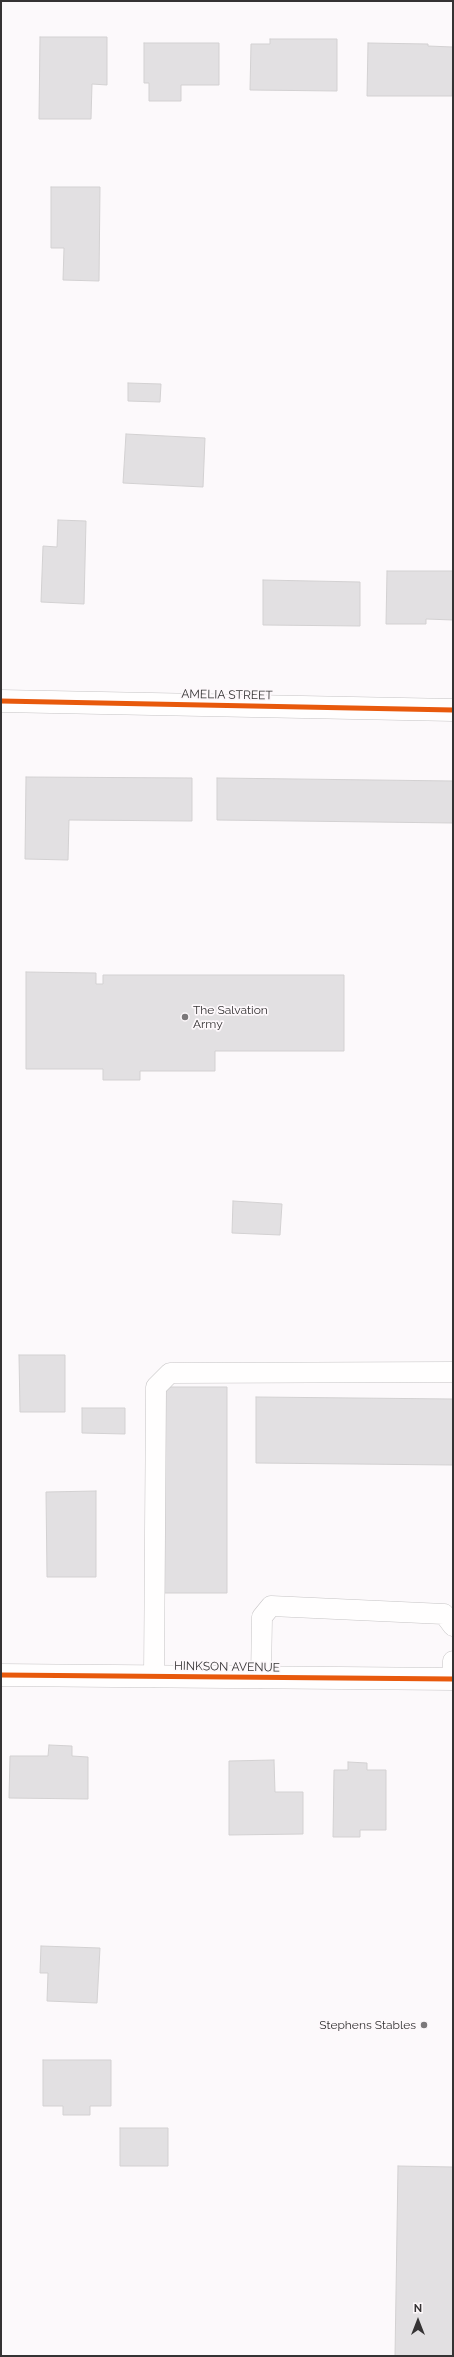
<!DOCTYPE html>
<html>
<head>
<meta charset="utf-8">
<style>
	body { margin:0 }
	#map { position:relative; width:454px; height:2357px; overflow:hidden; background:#fcf9fb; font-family:Raleway,sans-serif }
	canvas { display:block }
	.frame { position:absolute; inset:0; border:2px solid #353334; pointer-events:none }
	.north { position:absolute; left:398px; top:2301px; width:40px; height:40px; -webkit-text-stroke:3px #fdf8fb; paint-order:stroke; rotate:0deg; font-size:11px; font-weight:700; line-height:16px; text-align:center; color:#353334 }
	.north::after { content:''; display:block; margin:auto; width:14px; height:18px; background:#353334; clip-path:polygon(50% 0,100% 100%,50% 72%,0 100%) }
</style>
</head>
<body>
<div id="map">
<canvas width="454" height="2357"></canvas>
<div class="frame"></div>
<div class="north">N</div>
</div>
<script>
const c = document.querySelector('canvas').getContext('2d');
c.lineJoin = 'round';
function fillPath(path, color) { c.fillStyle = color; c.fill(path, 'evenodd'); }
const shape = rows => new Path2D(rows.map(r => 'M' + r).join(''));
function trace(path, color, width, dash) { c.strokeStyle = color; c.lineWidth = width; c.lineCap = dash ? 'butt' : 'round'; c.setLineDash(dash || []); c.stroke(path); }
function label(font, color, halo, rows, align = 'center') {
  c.font = font + ' Raleway,sans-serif'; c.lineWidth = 3.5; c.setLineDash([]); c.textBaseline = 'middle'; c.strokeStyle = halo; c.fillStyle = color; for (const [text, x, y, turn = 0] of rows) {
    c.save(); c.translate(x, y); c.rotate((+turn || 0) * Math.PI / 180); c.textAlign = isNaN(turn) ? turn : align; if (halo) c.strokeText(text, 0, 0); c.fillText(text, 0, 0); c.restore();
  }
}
const building = shape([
	[40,37,107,37,107,85,92,84,91,119,39,119,40,37],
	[270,39,337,39,337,91,250,90,251,44,270,44,270,39],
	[144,43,219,43,219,85,181,85,181,101,149,101,149,83,144,83,144,43],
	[368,43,428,44,428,46,453,47,452,96,367,96,368,43],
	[51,187,100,187,99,281,63,280,64,248,51,248,51,187],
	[128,383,161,384,160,402,128,401,128,383],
	[126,434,205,438,203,487,123,483,126,434],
	[58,520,86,521,84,604,41,602,43,546,57,547,58,520],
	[387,571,453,571,453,620,426,619,426,624,386,624,387,571],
	[263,580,360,582,360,626,263,625,263,580],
	[26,777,192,778,192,821,69,820,68,860,25,859,26,777],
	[217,778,453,781,453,823,217,820,217,778],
	[26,972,96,973,96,984,103,984,103,975,344,975,344,1051,215,1051,215,1071,140,1071,140,1080,103,1080,103,1069,26,1069,26,972],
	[233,1201,282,1204,280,1235,232,1233,233,1201],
	[19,1355,65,1355,65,1412,20,1412,19,1355],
	[161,1387,227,1387,227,1593,161,1593,161,1387],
	[256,1397,453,1399,453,1465,256,1463,256,1397],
	[82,1408,125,1408,125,1434,82,1433,82,1408],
	[96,1491,96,1577,47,1577,46,1492,96,1491],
	[49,1745,72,1746,72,1756,88,1757,88,1799,9,1798,10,1756,48,1756,49,1745],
	[274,1760,275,1792,303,1792,303,1834,229,1835,229,1761,274,1760],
	[348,1762,367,1763,367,1770,386,1770,386,1830,360,1830,360,1837,333,1837,334,1770,348,1770,348,1762],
	[41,1946,100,1948,97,2003,47,2001,48,1973,40,1973,41,1946],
	[43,2060,111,2060,111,2106,90,2106,90,2115,63,2115,63,2106,43,2106,43,2060],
	[120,2128,168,2128,168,2166,120,2166,120,2128],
	[398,2166,453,2167,453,2356,395,2356,398,2166]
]);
fillPath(building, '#e2e0e2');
trace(building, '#d3d1d2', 1);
const service = shape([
	[154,1677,156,1387,170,1373,453,1372],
	[261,1678,262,1617,271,1606,444,1614,453,1626],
	[452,1679,453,1661]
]);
const minor = shape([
	[1,701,453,710],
	[1,1675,453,1679]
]);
trace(service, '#c6c4c5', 21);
trace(minor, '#c6c4c5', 23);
trace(service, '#fffefe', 20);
trace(minor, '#fffefe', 22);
trace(shape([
	[1,701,453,710],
	[1,1675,453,1679]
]), '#e8590c', 5);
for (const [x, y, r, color] of [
	[185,1017,4,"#7b787a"],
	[424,2025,4,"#7b787a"]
]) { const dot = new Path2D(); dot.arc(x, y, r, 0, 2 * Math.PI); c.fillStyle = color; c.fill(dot); trace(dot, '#fdf8fb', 1.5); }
label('12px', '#353334', '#fdf8fb', [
	["AMELIA STREET",227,695,1],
	["HINKSON AVENUE",227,1667,1]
]);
label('12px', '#353334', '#fdf8fb', [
	["The Salvation",193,1010],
	["Army",193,1024],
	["Stephens Stables",416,2025,"right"]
], 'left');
</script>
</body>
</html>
